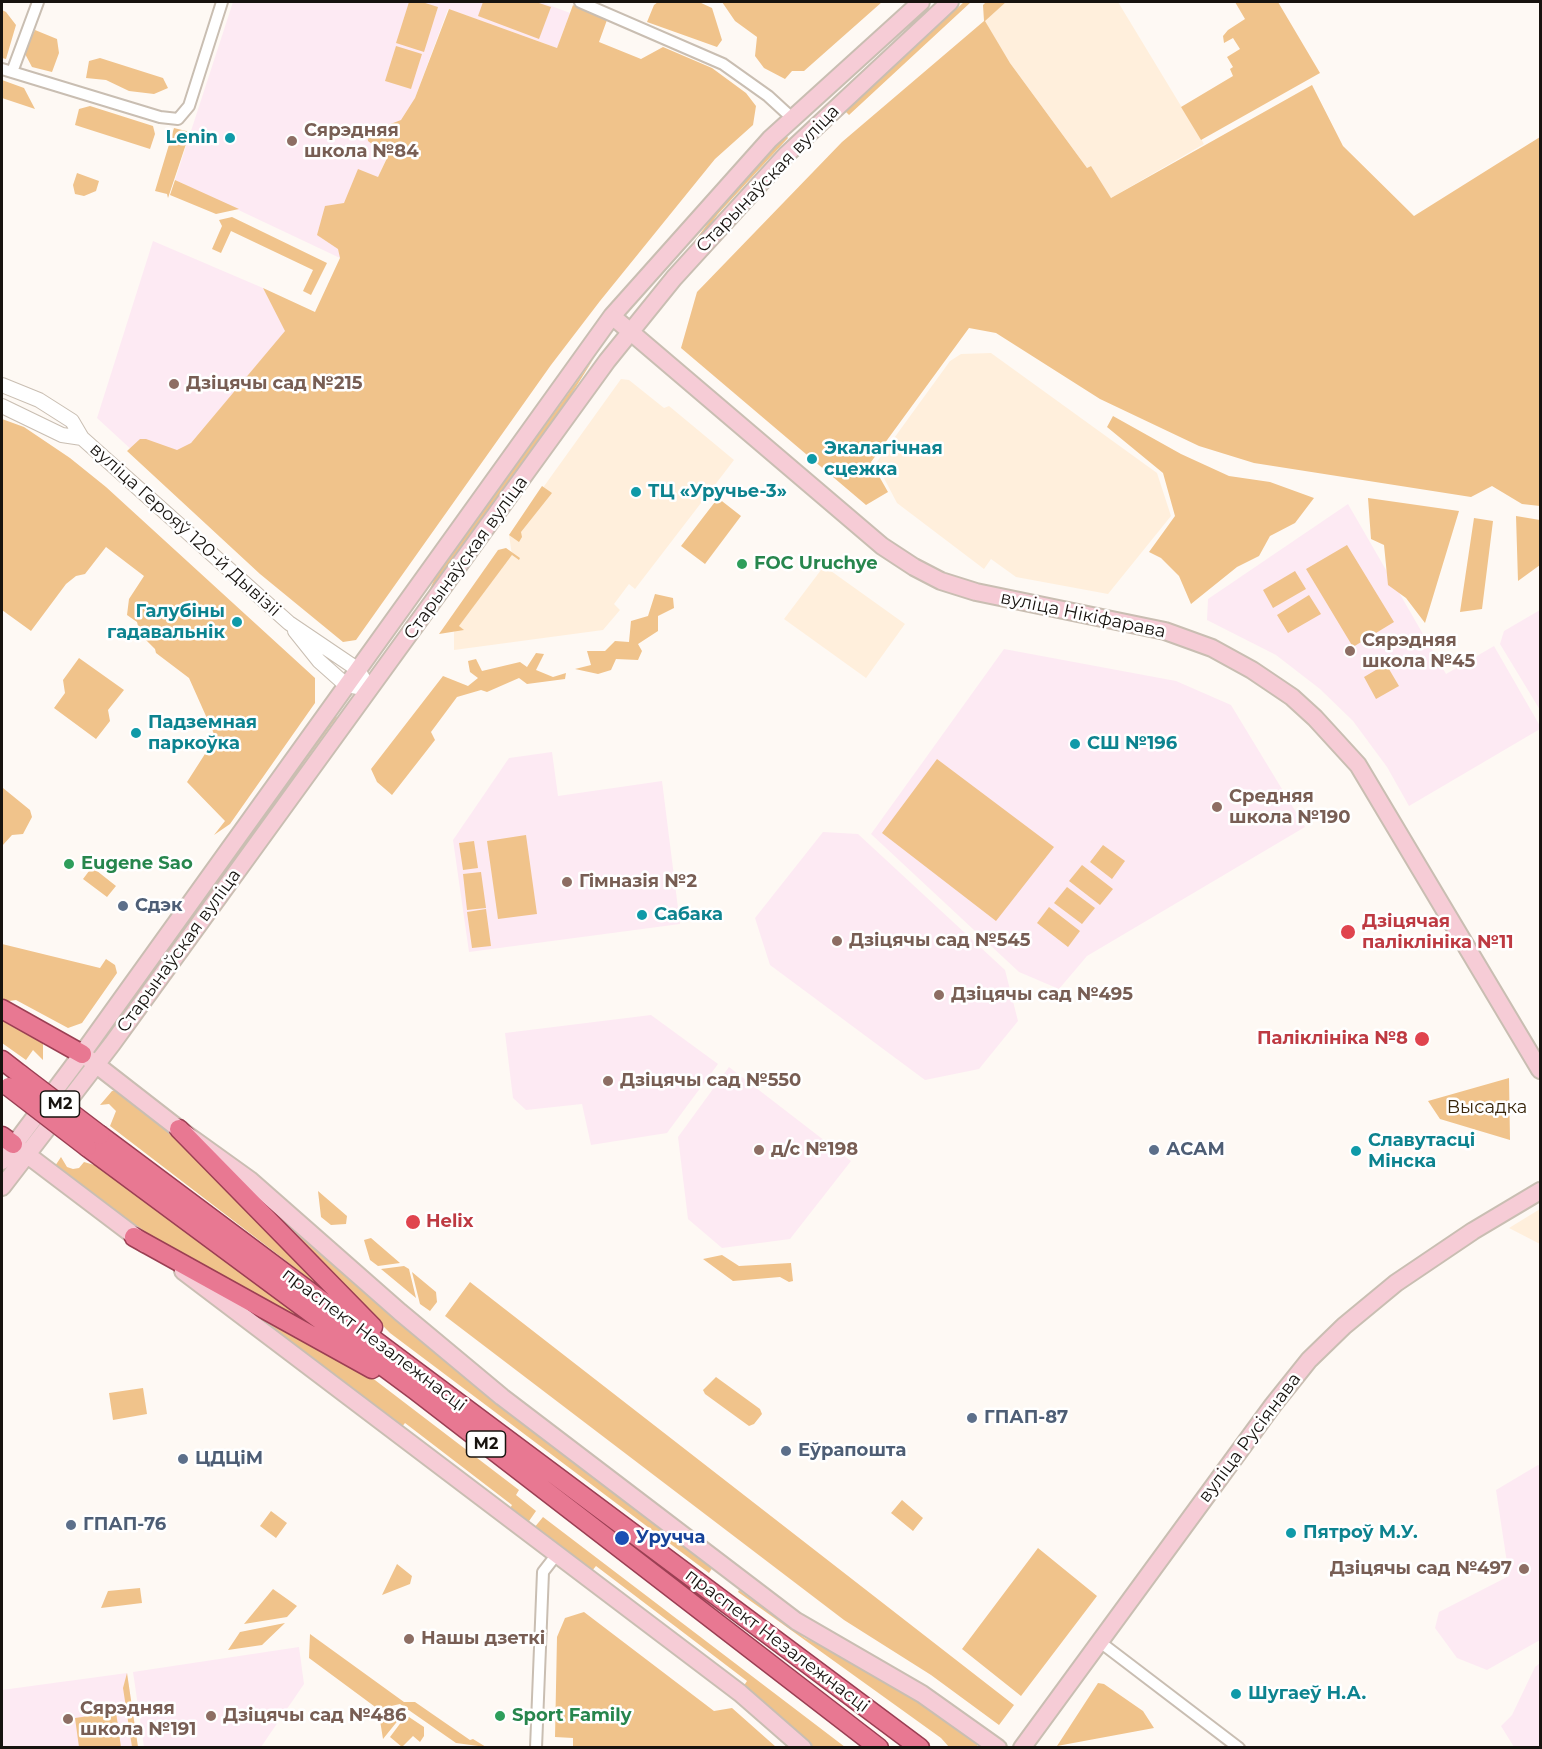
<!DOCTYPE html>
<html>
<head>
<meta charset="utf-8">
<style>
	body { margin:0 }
	#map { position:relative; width:1542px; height:1749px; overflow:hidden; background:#fef9f4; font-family:Montserrat,sans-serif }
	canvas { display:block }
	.frame { position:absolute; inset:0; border:3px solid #17130f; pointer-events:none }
</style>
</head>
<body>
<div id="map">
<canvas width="1542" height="1749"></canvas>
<div class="frame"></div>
</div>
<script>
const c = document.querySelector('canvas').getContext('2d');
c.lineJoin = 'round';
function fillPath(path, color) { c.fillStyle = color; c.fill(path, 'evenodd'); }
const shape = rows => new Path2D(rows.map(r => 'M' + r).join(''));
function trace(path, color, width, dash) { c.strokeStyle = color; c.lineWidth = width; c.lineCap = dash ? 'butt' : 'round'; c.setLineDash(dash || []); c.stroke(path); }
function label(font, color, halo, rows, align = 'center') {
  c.font = font + ' Montserrat,sans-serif'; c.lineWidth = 5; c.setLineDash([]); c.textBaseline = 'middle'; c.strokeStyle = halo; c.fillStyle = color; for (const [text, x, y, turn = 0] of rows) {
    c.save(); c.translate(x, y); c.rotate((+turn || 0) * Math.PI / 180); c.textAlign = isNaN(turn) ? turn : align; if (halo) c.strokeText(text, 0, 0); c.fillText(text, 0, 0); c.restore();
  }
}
fillPath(shape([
	[1006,2,1118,2,1204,144,1111,198,1091,166,1087,168,1010,63,984,21],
	[991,353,1157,473,1171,516,1108,594,1016,577,991,559,984,569,897,503,876,463,950,361,961,354],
	[621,379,629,380,664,408,669,406,734,460,635,589,629,584,614,604,620,610,603,630,454,650,454,632,512,555,509,535],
	[824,566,905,624,866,678,784,619],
	[1540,1209,1540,1244,1509,1228]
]), '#ffefdc');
fillPath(shape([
	[233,2,541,2,570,13,557,48,448,9,415,98,340,258,175,180],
	[153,241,263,288,286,331,191,443,159,475,97,418],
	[1348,504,1446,674,1494,646,1540,726,1540,729,1409,806,1387,767,1353,721,1320,689,1276,655,1207,620,1208,599],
	[1540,610,1540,710,1500,644,1504,631],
	[1004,649,1176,681,1231,705,1305,827,1087,956,1059,989,1019,972,871,834],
	[552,752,558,796,662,781,680,924,469,952,453,840,509,758],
	[823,832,858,834,1005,970,1018,1021,979,1069,925,1080,770,965,755,918],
	[651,1015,718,1064,667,1133,591,1145,582,1104,526,1110,513,1098,505,1033],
	[729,1067,851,1161,790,1239,722,1248,688,1219,678,1137],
	[1538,1465,1540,1466,1540,1640,1487,1670,1457,1658,1435,1628,1439,1612,1509,1576,1496,1490],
	[299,1647,304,1684,261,1747,144,1747,133,1672],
	[1540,1663,1540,1747,1514,1747,1501,1726,1512,1715,1535,1667],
	[127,1673,138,1747,2,1747,2,1690]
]), '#fdeaf3');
fillPath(shape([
	[409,2,422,2,438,7,424,52,396,43],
	[483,2,536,2,551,7,539,39,478,16],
	[658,2,699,2,712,8,722,40,717,47,647,22,654,5],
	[722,2,882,2,804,71,792,71,785,79,764,68,755,56,757,37,735,21],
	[964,2,971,2,849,115,845,111],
	[986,2,1006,2,985,21,1010,63,1087,168,1091,166,1111,198,1312,85,1343,146,1414,216,1540,137,1540,506,1522,504,1492,486,1471,497,1254,463,1199,446,1100,399,996,333,969,328,871,462,888,492,866,505,681,348,697,292,842,142,984,21,983,5],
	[1235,2,1278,2,1320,73,1201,140,1181,107,1233,76,1230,69,1233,67,1227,57,1240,49,1233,38,1224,43,1223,36,1228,30,1245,19],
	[573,5,607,20,599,42,641,59,663,47,712,68,746,93,756,106,753,125,715,159,600,301,551,365,356,640,343,642,260,574,127,451,140,439,146,439,177,450,191,443,285,331,263,288,315,312,340,258,338,249,317,235,325,206,344,203,358,169,378,177,388,156,368,141,367,133,401,120,415,98,449,9,557,48],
	[2,10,6,12,16,25,6,59,2,58],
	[35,30,57,39,59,53,52,72,32,67,24,52],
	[396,46,422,54,411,89,385,81],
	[100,58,163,78,168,88,154,94,129,91,106,80,86,78,89,61],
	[2,80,24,88,35,109,2,98],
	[90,106,153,126,155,134,150,149,75,125,79,109],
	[174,128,190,132,168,198,167,194,155,191],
	[786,135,788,138,718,214,684,260,648,300,647,298,682,258,720,207],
	[77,173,99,181,96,191,84,196,75,194,73,185],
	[175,180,239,209,216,214,170,195],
	[232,217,327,263,311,295,303,291,313,270,231,231,221,253,212,249,222,226,219,220],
	[594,358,546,435,389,648,426,597,437,574],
	[1113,416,1181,454,1229,476,1270,482,1314,498,1295,523,1270,536,1259,556,1237,567,1191,604,1179,576,1161,558,1149,552,1175,516,1163,473,1107,427],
	[2,419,24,427,70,458,106,487,315,678,315,703,230,824,214,835,225,821,187,782,212,743,214,734,189,678,156,653,155,649,140,634,137,622,127,615,129,599,144,576,106,547,85,574,76,576,66,584,31,631,2,610],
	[542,486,552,493,521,532,522,537,519,542,509,535],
	[718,498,741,516,705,564,681,546],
	[1368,498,1459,511,1425,623,1406,598,1388,585,1384,545,1371,539],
	[1516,516,1540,520,1540,565,1518,581],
	[1474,518,1493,521,1482,609,1460,612],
	[1347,545,1394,622,1353,647,1306,569],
	[506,548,520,558,519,560,512,555,459,626,464,630,439,634,498,550],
	[1295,571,1306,589,1273,608,1263,590],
	[655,594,673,598,674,608,658,616,658,631,638,644,642,651,638,660,616,659,611,670,598,674,575,669,591,665,587,651,605,651,615,641,629,642,631,621,648,616],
	[1309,595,1321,614,1288,633,1277,615],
	[536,653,544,654,536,670,553,677,566,673,565,679,527,684,519,678,487,692,481,690,457,697,431,732,435,740,392,795,377,782,371,769,443,676,468,686,478,678,470,672,468,661,476,659,482,671,520,662,527,667],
	[79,658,124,690,108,710,110,721,96,739,54,708,65,693,63,680],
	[1386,664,1399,686,1376,699,1364,677],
	[335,716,337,717,302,765,287,792,123,1015],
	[937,759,1054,847,996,921,882,833],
	[3,788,30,810,32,817,23,834,12,835,2,846],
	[526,835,537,914,498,919,487,841],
	[474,841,478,868,463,870,459,843],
	[1103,845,1125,861,1112,879,1090,862],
	[1082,865,1113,889,1100,905,1069,881],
	[92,867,116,886,107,897,83,879],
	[481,872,486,908,467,910,463,874],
	[1067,887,1095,908,1082,924,1054,903],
	[1049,907,1080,931,1068,947,1037,923],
	[486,909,491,946,472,948,467,912],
	[2,944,100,968,106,959,115,965,117,973,82,1023,68,1028,16,1000,2,1002],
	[2,1016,43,1040,43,1060,33,1050,26,1060,2,1043],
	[1509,1078,1510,1140,1440,1119,1428,1101],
	[119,1090,166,1126,341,1303,110,1126,116,1111,109,1104,100,1105,112,1091],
	[61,1157,67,1167,73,1169,79,1168,84,1162,98,1166,340,1347,145,1238,55,1166],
	[234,1175,713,1567,709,1573,390,1333],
	[318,1191,347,1216,346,1224,331,1225,321,1217],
	[371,1238,400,1263,378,1266,370,1260,364,1240],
	[722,1255,739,1266,791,1263,793,1281,789,1282,780,1277,733,1281,703,1259],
	[404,1266,409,1269,416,1298,381,1269],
	[412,1272,436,1292,437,1302,430,1311,420,1304],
	[470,1282,1014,1705,999,1725,931,1675,844,1620,445,1316],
	[205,1285,371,1377,519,1490,516,1495,536,1511,527,1524,509,1510,512,1505,405,1423,401,1428],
	[716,1377,760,1409,762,1414,754,1424,749,1426,705,1394,703,1390],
	[143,1388,147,1414,113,1420,109,1393],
	[902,1500,923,1518,913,1531,891,1513],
	[271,1511,287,1523,276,1538,260,1526],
	[543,1517,845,1747,813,1747,743,1687,747,1681,596,1566,591,1572,534,1528],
	[1038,1548,1097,1596,1021,1696,962,1649],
	[397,1564,412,1576,410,1584,382,1595],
	[140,1588,142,1603,101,1608,108,1591],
	[273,1589,297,1606,287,1617,244,1624],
	[739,1590,805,1638,887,1678,977,1742,977,1747,949,1747,941,1738,738,1592],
	[584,1612,714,1711,732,1708,776,1747,573,1748,573,1738,555,1737,557,1637,565,1618],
	[285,1623,262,1645,228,1650,240,1632],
	[310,1634,404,1702,415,1702,470,1740,473,1739,486,1747,456,1743,400,1704,378,1709,309,1658],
	[127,1673,138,1747,132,1747,123,1688],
	[1098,1683,1104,1684,1143,1711,1154,1728,1057,1746],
	[399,1709,404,1713,383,1739,379,1714],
	[116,1712,121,1747,79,1747,75,1718],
	[405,1717,409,1717,424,1727,424,1736,420,1742,413,1736,402,1747,390,1737]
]), '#f0c38b');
const minor = shape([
	[580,2,723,64,768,96,792,118],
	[2,69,160,117,178,119,189,106,222,2],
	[12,72,38,2],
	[1100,1642,1239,1748],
	[536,1748,543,1572,557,1554]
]);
const tertiary = shape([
	[2,385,39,400,72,421,82,438,289,623,357,669,370,689],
	[2,406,62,435,82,438],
	[295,631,319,661,346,685,370,689]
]);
const secondary = shape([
	[612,316,882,546,914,567,941,581,976,592,1165,631,1212,648,1252,670,1292,697,1315,718,1358,765,1540,1070],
	[89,1059,179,1129,250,1180,400,1312,502,1397,796,1621,922,1694,998,1748],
	[17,1147,145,1244],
	[2,1161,82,1054,612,316,770,139,921,2],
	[2,1187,112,1044,607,361,674,278,787,154,950,2],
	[183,1271,740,1693,803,1748],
	[1022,1748,1273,1405,1309,1360,1344,1326,1396,1283,1473,1231,1540,1191]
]);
const trunk = shape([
	[2,1009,82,1054],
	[2,1060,20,1074],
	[179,1129,373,1327],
	[100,1135,920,1748],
	[2,1136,13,1144],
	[87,1147,415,1390,879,1748],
	[134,1237,372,1369]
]);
trace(minor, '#c9beb2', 14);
trace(tertiary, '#c9beb2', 16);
trace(secondary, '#c9beb2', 20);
trace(trunk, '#9b3f53', 21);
trace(minor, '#fff', 10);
trace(tertiary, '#fff', 14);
trace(secondary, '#f6ccd6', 16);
trace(trunk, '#e87892', 18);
const trunkBridge = shape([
	[20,1074,100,1135],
	[9,1087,87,1147]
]);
trace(trunkBridge, '#9b3f53', 21, []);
trace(trunkBridge, '#e87892', 18);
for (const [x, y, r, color] of [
	[230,138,6,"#0f9aa8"],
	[292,141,6,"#8d6e63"],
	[174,384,6,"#8d6e63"],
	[812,459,6,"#0f9aa8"],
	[636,492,6,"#0f9aa8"],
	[742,564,6,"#2e9e5b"],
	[237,622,6,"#0f9aa8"],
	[1350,651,6,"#8d6e63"],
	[136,733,6,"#0f9aa8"],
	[1075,744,6,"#0f9aa8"],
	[1217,807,6,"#8d6e63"],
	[69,864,6,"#2e9e5b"],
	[567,882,6,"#8d6e63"],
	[123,906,6,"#5c6f8a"],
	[642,915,6,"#0f9aa8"],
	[1348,932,8,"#e0444e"],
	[837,941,6,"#8d6e63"],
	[939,995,6,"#8d6e63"],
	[1422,1039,8,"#e0444e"],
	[608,1081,6,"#8d6e63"],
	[759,1150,6,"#8d6e63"],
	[1154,1150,6,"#5c6f8a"],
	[1356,1151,6,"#0f9aa8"],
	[413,1222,8,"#e0444e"],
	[972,1418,6,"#5c6f8a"],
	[786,1451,6,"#5c6f8a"],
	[183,1459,6,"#5c6f8a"],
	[71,1525,6,"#5c6f8a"],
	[1291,1533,6,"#0f9aa8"],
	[622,1538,8,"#1a4fb4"],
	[1524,1569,6,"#8d6e63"],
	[409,1639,6,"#8d6e63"],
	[1236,1694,6,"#0f9aa8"],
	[211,1716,6,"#8d6e63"],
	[500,1716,6,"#2e9e5b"],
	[68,1719,6,"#8d6e63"]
]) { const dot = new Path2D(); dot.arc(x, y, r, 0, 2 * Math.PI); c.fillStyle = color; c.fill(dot); trace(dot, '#fff', 2); }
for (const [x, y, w] of [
	[60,1104,39],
	[486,1444,39]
]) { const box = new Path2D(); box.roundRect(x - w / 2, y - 13, w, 26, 4.5); c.fillStyle = '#fff'; c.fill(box); trace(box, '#17130f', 1.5); }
label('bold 16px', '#17130f', null, [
	["М2",60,1104],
	["М2",486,1444]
]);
label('bold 18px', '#785e54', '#fff', [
	["Сярэдняя",304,131],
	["школа №84",304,152],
	["Дзіцячы сад №215",186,384],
	["Сярэдняя",1362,641],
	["школа №45",1362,662],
	["Средняя",1229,797],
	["школа №190",1229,818],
	["Гімназія №2",579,882],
	["Дзіцячы сад №545",849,941],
	["Дзіцячы сад №495",951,995],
	["Дзіцячы сад №550",620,1081],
	["д/с №198",771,1150],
	["Дзіцячы сад №497",1512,1569,"right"],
	["Нашы дзеткі",421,1639],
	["Сярэдняя",80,1709],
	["школа №191",80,1730],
	["Дзіцячы сад №486",223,1716]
], 'left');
label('bold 18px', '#0d838f', '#fff', [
	["Lenin",218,138,"right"],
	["Экалагічная",824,449],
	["сцежка",824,470],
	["ТЦ «Уручье-3»",648,492],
	["Галубіны",225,612,"right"],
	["гадавальнік",225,633,"right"],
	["Падземная",148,723],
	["паркоўка",148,744],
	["СШ №196",1087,744],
	["Сабака",654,915],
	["Славутасці",1368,1141],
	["Мінска",1368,1162],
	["Пятроў М.У.",1303,1533],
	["Шугаеў Н.А.",1248,1694]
], 'left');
label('18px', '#17130f', '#fff', [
	["Старынаўская вуліца",768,179,-46],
	["вуліца Герояў 120-й Дывізіі",185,530,42],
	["Старынаўская вуліца",466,558,-54],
	["вуліца Нікіфарава",1083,615,12],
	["Старынаўская вуліца",179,951,-54],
	["праспект Незалежнасці",374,1340,37],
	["вуліца Русіянава",1250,1438,-53],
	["праспект Незалежнасці",777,1641,37]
]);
label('bold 18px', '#27864d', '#fff', [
	["FOC Uruchye",754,564],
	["Eugene Sao",81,864],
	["Sport Family",512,1716]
], 'left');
label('bold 18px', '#4e5e75', '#fff', [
	["Сдэк",135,906],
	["АСАМ",1166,1150],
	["ГПАП-87",984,1418],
	["Еўрапошта",798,1451],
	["ЦДЦіМ",195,1459],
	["ГПАП-76",83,1525]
], 'left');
label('bold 18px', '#be3a42', '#fff', [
	["Дзіцячая",1362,922],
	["паліклініка №11",1362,943],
	["Паліклініка №8",1408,1039,"right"],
	["Helix",426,1222]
], 'left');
label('18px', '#3a260a', '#fff', [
	["Высадка",1487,1108]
]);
label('bold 18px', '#164399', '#fff', [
	["Уручча",636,1538]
], 'left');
</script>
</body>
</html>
